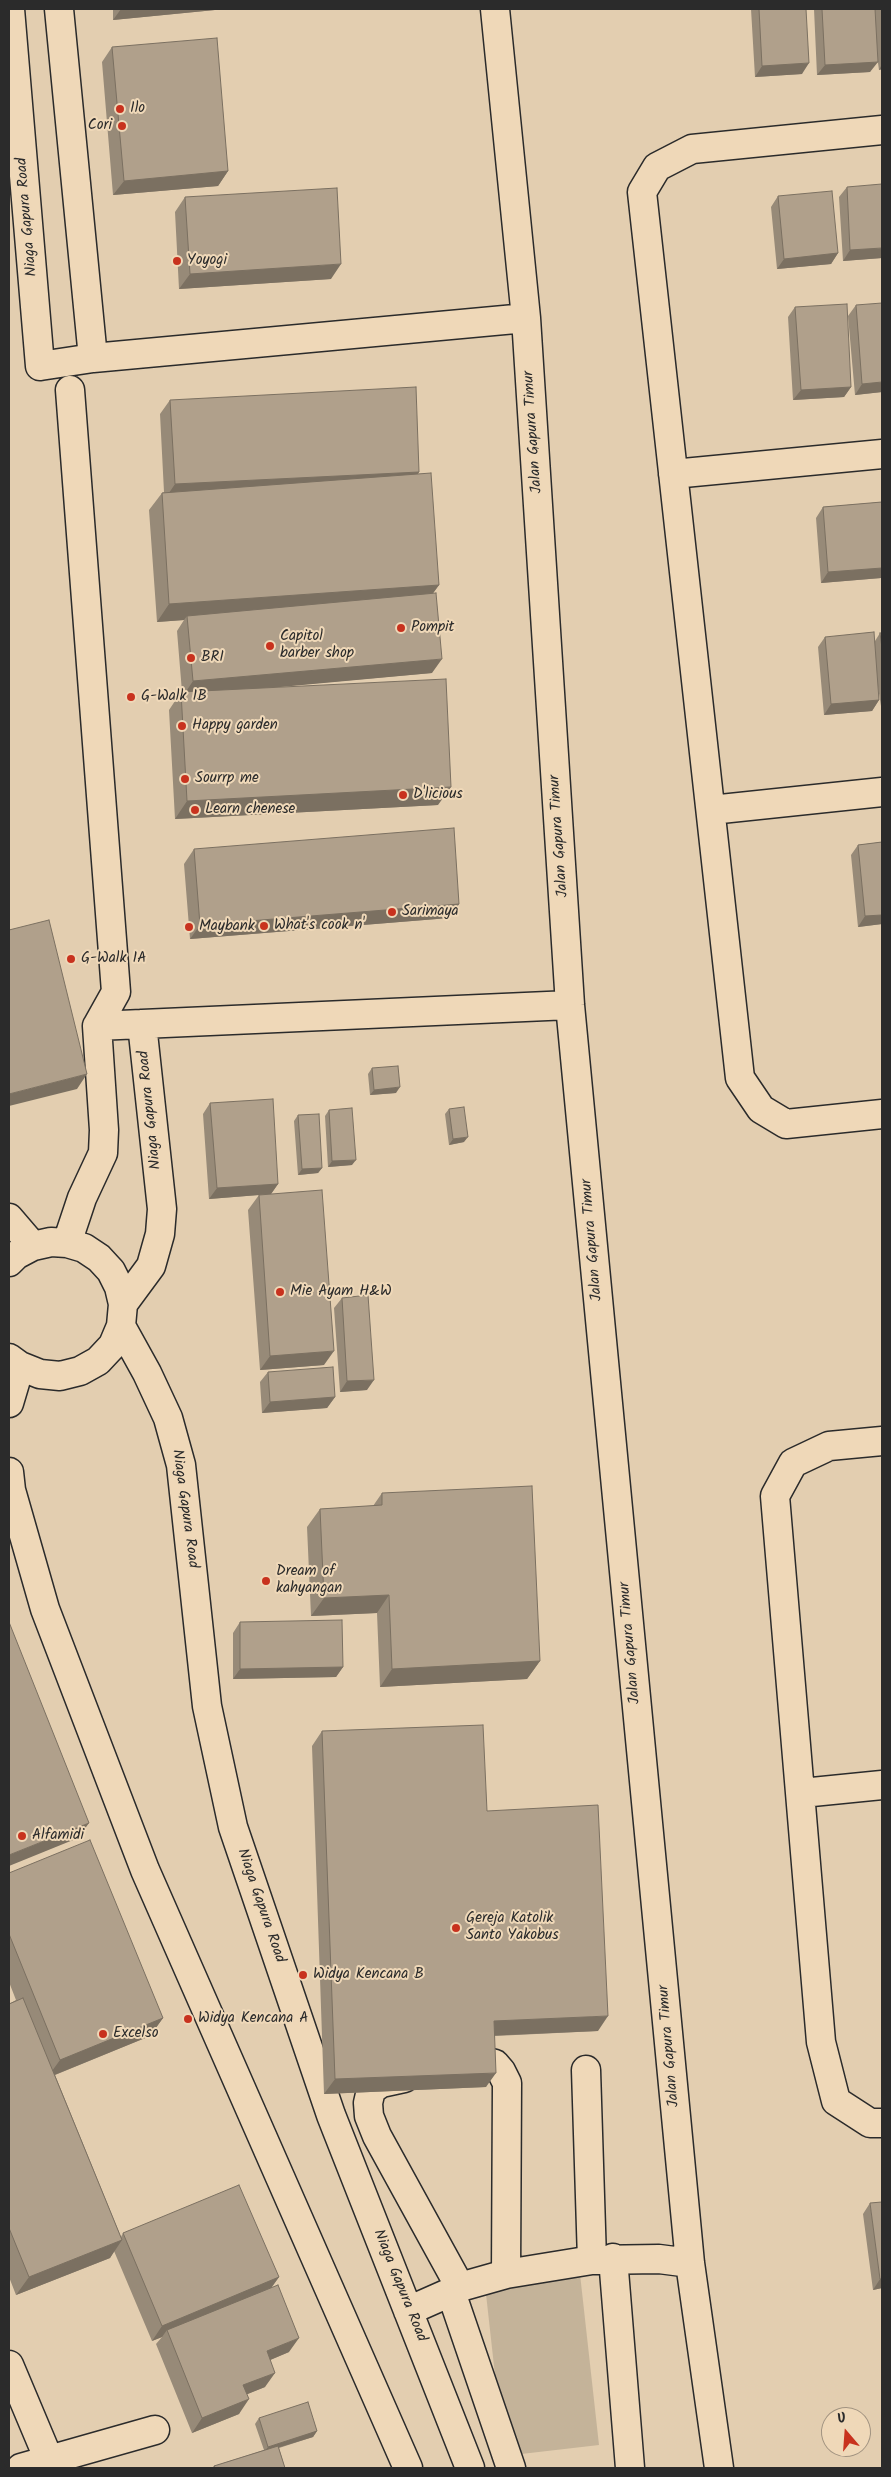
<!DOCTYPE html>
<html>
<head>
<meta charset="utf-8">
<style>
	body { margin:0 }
	#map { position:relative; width:891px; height:2477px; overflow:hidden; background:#e3ceb0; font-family:Kalam,sans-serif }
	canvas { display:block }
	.frame { position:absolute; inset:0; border:10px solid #2b2b2b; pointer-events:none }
	.north { position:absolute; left:821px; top:2407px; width:50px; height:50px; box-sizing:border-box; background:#efd8b8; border:1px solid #a19380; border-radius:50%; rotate:342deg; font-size:14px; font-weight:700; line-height:20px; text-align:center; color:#2b2b2b }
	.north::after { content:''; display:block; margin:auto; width:18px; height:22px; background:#c8321e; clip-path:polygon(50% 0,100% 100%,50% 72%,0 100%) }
</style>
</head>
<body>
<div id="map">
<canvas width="891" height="2477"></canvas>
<div class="frame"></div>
<div class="north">U</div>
</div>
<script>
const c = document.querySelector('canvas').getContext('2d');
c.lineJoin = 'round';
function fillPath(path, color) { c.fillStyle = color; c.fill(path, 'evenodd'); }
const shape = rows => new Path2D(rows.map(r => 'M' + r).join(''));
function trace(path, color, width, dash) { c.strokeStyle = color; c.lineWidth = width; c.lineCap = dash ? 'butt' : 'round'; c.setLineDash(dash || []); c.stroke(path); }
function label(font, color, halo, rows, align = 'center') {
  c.font = font + ' Kalam,sans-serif'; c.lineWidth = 4; c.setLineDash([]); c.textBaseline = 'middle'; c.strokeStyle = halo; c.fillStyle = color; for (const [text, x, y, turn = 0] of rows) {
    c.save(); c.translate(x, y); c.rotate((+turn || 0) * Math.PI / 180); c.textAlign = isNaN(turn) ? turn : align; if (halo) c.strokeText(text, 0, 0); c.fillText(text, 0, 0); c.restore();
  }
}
fillPath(shape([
	[580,2274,599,2445,504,2456,485,2285]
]), '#c4b399');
const minor = shape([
	[10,9,40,366],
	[59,9,93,358],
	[495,9,526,318,570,1005,690,2263,719,2468],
	[882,130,692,149,657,167,642,192,740,1078,761,1109,786,1124,882,1114],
	[40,366,93,358,526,318],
	[70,390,116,992,97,1026],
	[673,474,882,454],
	[711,810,882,792],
	[97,1026,570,1005],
	[9,1218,33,1246],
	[67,1243,82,1198,103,1153,104,1130,97,1026],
	[9,1262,16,1255,33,1246,51,1242,67,1243,84,1248,99,1258,111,1271,119,1287,123,1304,121,1326,113,1345,98,1361,80,1371,60,1376,40,1374,20,1366,9,1358],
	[123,1304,151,1266,160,1234,162,1209,142,1024],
	[121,1326,147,1373,168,1418,181,1465,207,1706,233,1827,331,2115,470,2468],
	[9,1403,20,1366],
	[882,1441,829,1446,793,1463,775,1496,821,2042,836,2101,870,2123,882,2123],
	[9,1472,11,1490,45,1609,145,1870,408,2468],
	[802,1793,882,1785],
	[460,2066,484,2061,495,2064,501,2071,507,2083,506,2274],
	[586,2070,592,2260],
	[404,2078,381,2083,371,2090,368,2103,369,2116,377,2136,460,2287],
	[613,2258,630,2468],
	[408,2311,451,2292],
	[9,2365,49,2460],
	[21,2468,155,2430],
	[511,2468,451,2292,460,2287,506,2274,592,2260,659,2259,690,2263]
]);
trace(minor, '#2b2b2b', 31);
trace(minor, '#efd8b8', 28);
fillPath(shape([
	[113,9,225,9,113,20],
	[751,9,806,9,802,74,755,77],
	[814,9,882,9,882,69,879,70,877,56,870,72,817,75],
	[112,47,228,171,218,186,113,195,102,62],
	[847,187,882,258,843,261,839,197],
	[778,196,838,253,831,264,777,269,771,207],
	[185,197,331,279,179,289,175,212],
	[856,305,882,392,855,395,848,316],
	[795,307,851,387,844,397,793,400,788,317],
	[170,400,419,472,418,474,439,585,433,593,432,673,274,687,438,805,175,819,169,710,181,692,182,692,177,631,184,620,157,622,149,510,162,493,164,492,160,414],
	[882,502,882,576,881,578,821,583,816,518,823,507],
	[880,633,882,633,882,706,881,706,878,687,879,700,872,711,824,715,818,647,825,637,875,641],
	[882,842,882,924,858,927,851,855,858,845],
	[194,849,459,904,449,918,190,939,184,864],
	[372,1068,396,1093,370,1095,368,1074],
	[210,1103,278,1184,271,1194,324,1365,260,1370,248,1210,259,1195,209,1199,203,1114],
	[449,1109,464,1142,449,1145,445,1114],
	[329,1110,352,1165,328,1167,325,1116],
	[298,1115,322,1168,318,1173,298,1175,294,1121],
	[342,1298,367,1390,340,1392,334,1308],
	[268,1372,335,1397,327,1408,262,1413,260,1382],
	[382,1493,540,1661,527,1679,380,1687,377,1613,311,1616,307,1527,320,1509,373,1506],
	[240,1622,343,1667,336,1677,233,1679,233,1633],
	[322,1731,487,1811,598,2031,495,2036,486,2087,324,2094,312,1746],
	[9,1873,163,2018,150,2036,55,2075,121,2237,123,2233,279,2277,272,2287,289,2352,270,2360,265,2387,247,2394,239,2414,192,2433,156,2344,162,2337,152,2341,114,2251,110,2258,16,2295,9,2277,9,2004,16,2000,9,1982],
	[870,2203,882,2288,873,2290,863,2214],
	[259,2418,317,2431,313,2437,279,2448,285,2468,212,2468,214,2466,264,2450,255,2424]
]), '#978a78');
fillPath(shape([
	[121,9,225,9,113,20],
	[878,62,870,72,817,75,825,65],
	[809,63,802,74,755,77,762,66],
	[882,64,882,69,879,70],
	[228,171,218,186,113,195,124,181],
	[882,248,882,258,843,261,850,250],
	[838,253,831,264,777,269,784,259],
	[341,264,331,279,179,289,190,274],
	[882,382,882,392,855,395,862,384],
	[851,387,844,397,793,400,801,390],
	[419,472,409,486,165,499,175,484],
	[882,568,882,576,881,578,821,583,828,572],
	[439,585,426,603,187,616,184,620,157,622,169,604],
	[442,659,432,673,183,696,193,681],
	[879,700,872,711,824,715,831,704],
	[451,787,438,805,175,819,187,801],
	[459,904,449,918,190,939,200,925],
	[882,915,882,924,858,927,865,916],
	[87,1074,77,1089,9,1106,9,1094],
	[400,1087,396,1093,370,1095,374,1090],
	[468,1137,464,1142,449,1145,453,1139],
	[356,1160,352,1165,328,1167,332,1161],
	[322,1168,318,1173,298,1175,302,1169],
	[278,1184,271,1194,209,1199,217,1188],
	[334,1351,324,1365,260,1370,270,1356],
	[374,1380,367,1390,340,1392,347,1381],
	[335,1397,327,1408,262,1413,270,1402],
	[389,1595,377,1613,311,1616,324,1598],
	[540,1661,527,1679,380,1687,392,1669],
	[343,1667,336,1677,233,1679,240,1669],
	[89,1823,78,1838,9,1866,9,1855],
	[608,2016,598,2031,484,2036,494,2021],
	[163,2018,150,2036,47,2078,60,2060],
	[496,2073,486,2087,324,2094,335,2079],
	[122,2240,110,2258,16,2295,29,2277],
	[279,2277,268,2292,167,2330,162,2337,152,2341,162,2326],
	[880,2279,882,2279,882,2288,873,2290],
	[299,2338,289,2352,256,2366,267,2351],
	[275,2373,265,2387,233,2400,243,2385],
	[249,2399,239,2414,192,2433,202,2418],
	[317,2431,313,2437,264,2452,268,2447]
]), '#7b7061');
const building = shape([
	[759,9,806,9,809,63,762,66,759,9],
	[822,9,875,9,878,62,825,65,822,9],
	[217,38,228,171,124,181,112,47,217,38],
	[882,184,882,248,850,250,847,187,882,184],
	[337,188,341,264,190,274,185,197,337,188],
	[832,191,838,253,784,259,778,196,832,191],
	[882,303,882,382,862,384,856,305,882,303],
	[847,304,851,387,801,390,795,307,847,304],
	[416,387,419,472,175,484,170,400,416,387],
	[431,473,439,585,169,604,162,493,431,473],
	[882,502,882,568,828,572,823,507,882,502],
	[436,593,442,659,193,681,187,616,436,593],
	[874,632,879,700,831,704,825,637,874,632],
	[880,633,882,633,882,648,880,633],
	[446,679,451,787,187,801,181,692,446,679],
	[454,828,459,904,200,925,194,849,454,828],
	[882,842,882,915,865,916,858,845,882,842],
	[49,920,87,1074,9,1094,9,930,49,920],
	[398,1066,400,1087,374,1090,372,1068,398,1066],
	[273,1099,278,1184,217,1188,210,1103,273,1099],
	[464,1107,468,1137,453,1139,449,1109,464,1107],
	[352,1108,356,1160,332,1161,329,1110,352,1108],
	[319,1114,322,1168,302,1169,298,1115,319,1114],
	[322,1190,334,1351,270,1356,259,1195,322,1190],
	[368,1295,374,1380,347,1381,342,1298,368,1295],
	[333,1367,335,1397,270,1402,268,1372,333,1367],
	[532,1486,540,1661,392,1669,389,1595,324,1598,320,1509,382,1505,382,1493,532,1486],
	[342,1620,343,1667,240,1669,240,1622,342,1620],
	[9,1622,89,1823,9,1855,9,1622],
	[483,1725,487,1811,598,1805,608,2016,494,2021,496,2073,335,2079,322,1731,483,1725],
	[90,1840,163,2018,60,2060,9,1934,9,1873,90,1840],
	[23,1998,122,2240,29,2277,9,2228,9,2004,23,1998],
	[239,2185,279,2277,162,2326,123,2233,239,2185],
	[882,2202,882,2279,880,2279,870,2203,882,2202],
	[278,2285,299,2338,267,2351,275,2373,243,2385,249,2399,202,2418,167,2330,278,2285],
	[308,2402,317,2431,268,2447,259,2418,308,2402],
	[278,2446,285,2468,215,2468,214,2466,278,2446]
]);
fillPath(building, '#b0a08b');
trace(building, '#7b7061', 1);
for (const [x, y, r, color] of [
	[120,109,5,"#c8321e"],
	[122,126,5,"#c8321e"],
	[177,261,5,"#c8321e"],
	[401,628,5,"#c8321e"],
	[270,646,5,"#c8321e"],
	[191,658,5,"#c8321e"],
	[131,697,5,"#c8321e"],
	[182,726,5,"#c8321e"],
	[185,779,5,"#c8321e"],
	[403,795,5,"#c8321e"],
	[195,810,5,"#c8321e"],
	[392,912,5,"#c8321e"],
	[264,926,5,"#c8321e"],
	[189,927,5,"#c8321e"],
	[71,959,5,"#c8321e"],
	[280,1292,5,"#c8321e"],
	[266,1581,5,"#c8321e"],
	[22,1836,5,"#c8321e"],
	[456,1928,5,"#c8321e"],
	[303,1975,5,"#c8321e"],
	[188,2019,5,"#c8321e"],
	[103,2034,5,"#c8321e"]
]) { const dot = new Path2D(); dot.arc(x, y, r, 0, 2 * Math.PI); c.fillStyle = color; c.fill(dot); trace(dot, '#efd8b8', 2); }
label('15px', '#2b2b2b', '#efd8b8', [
	["Ilo",130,109],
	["Cori",112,126,"right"],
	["Yoyogi",187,261],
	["Pompit",411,628],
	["Capitol",280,637],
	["barber shop",280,654],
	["BRI",201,658],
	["G-Walk 1B",141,697],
	["Happy garden",192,726],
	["Sourrp me",195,779],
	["D'licious",413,795],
	["Learn chenese",205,810],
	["Sarimaya",402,912],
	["What's cook n'",274,926],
	["Maybank",199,927],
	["G-Walk 1A",81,959],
	["Mie Ayam H&W",290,1292],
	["Dream of",276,1572],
	["kahyangan",276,1589],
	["Alfamidi",32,1836],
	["Gereja Katolik",466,1919],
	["Santo Yakobus",466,1936],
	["Widya Kencana B",313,1975],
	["Widya Kencana A",198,2019],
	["Excelso",113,2034]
], 'left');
label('15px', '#2b2b2b', '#efd8b8', [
	["Niaga Gapura Road",28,217,-95],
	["Jalan Gapura Timur",534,432,-94],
	["Jalan Gapura Timur",560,836,-94],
	["Niaga Gapura Road",151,1110,-96],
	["Jalan Gapura Timur",593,1240,-95],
	["Niaga Gapura Road",184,1509,82],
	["Jalan Gapura Timur",631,1643,-95],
	["Niaga Gapura Road",260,1906,71],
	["Jalan Gapura Timur",670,2046,-95],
	["Niaga Gapura Road",399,2286,68]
]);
</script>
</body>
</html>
